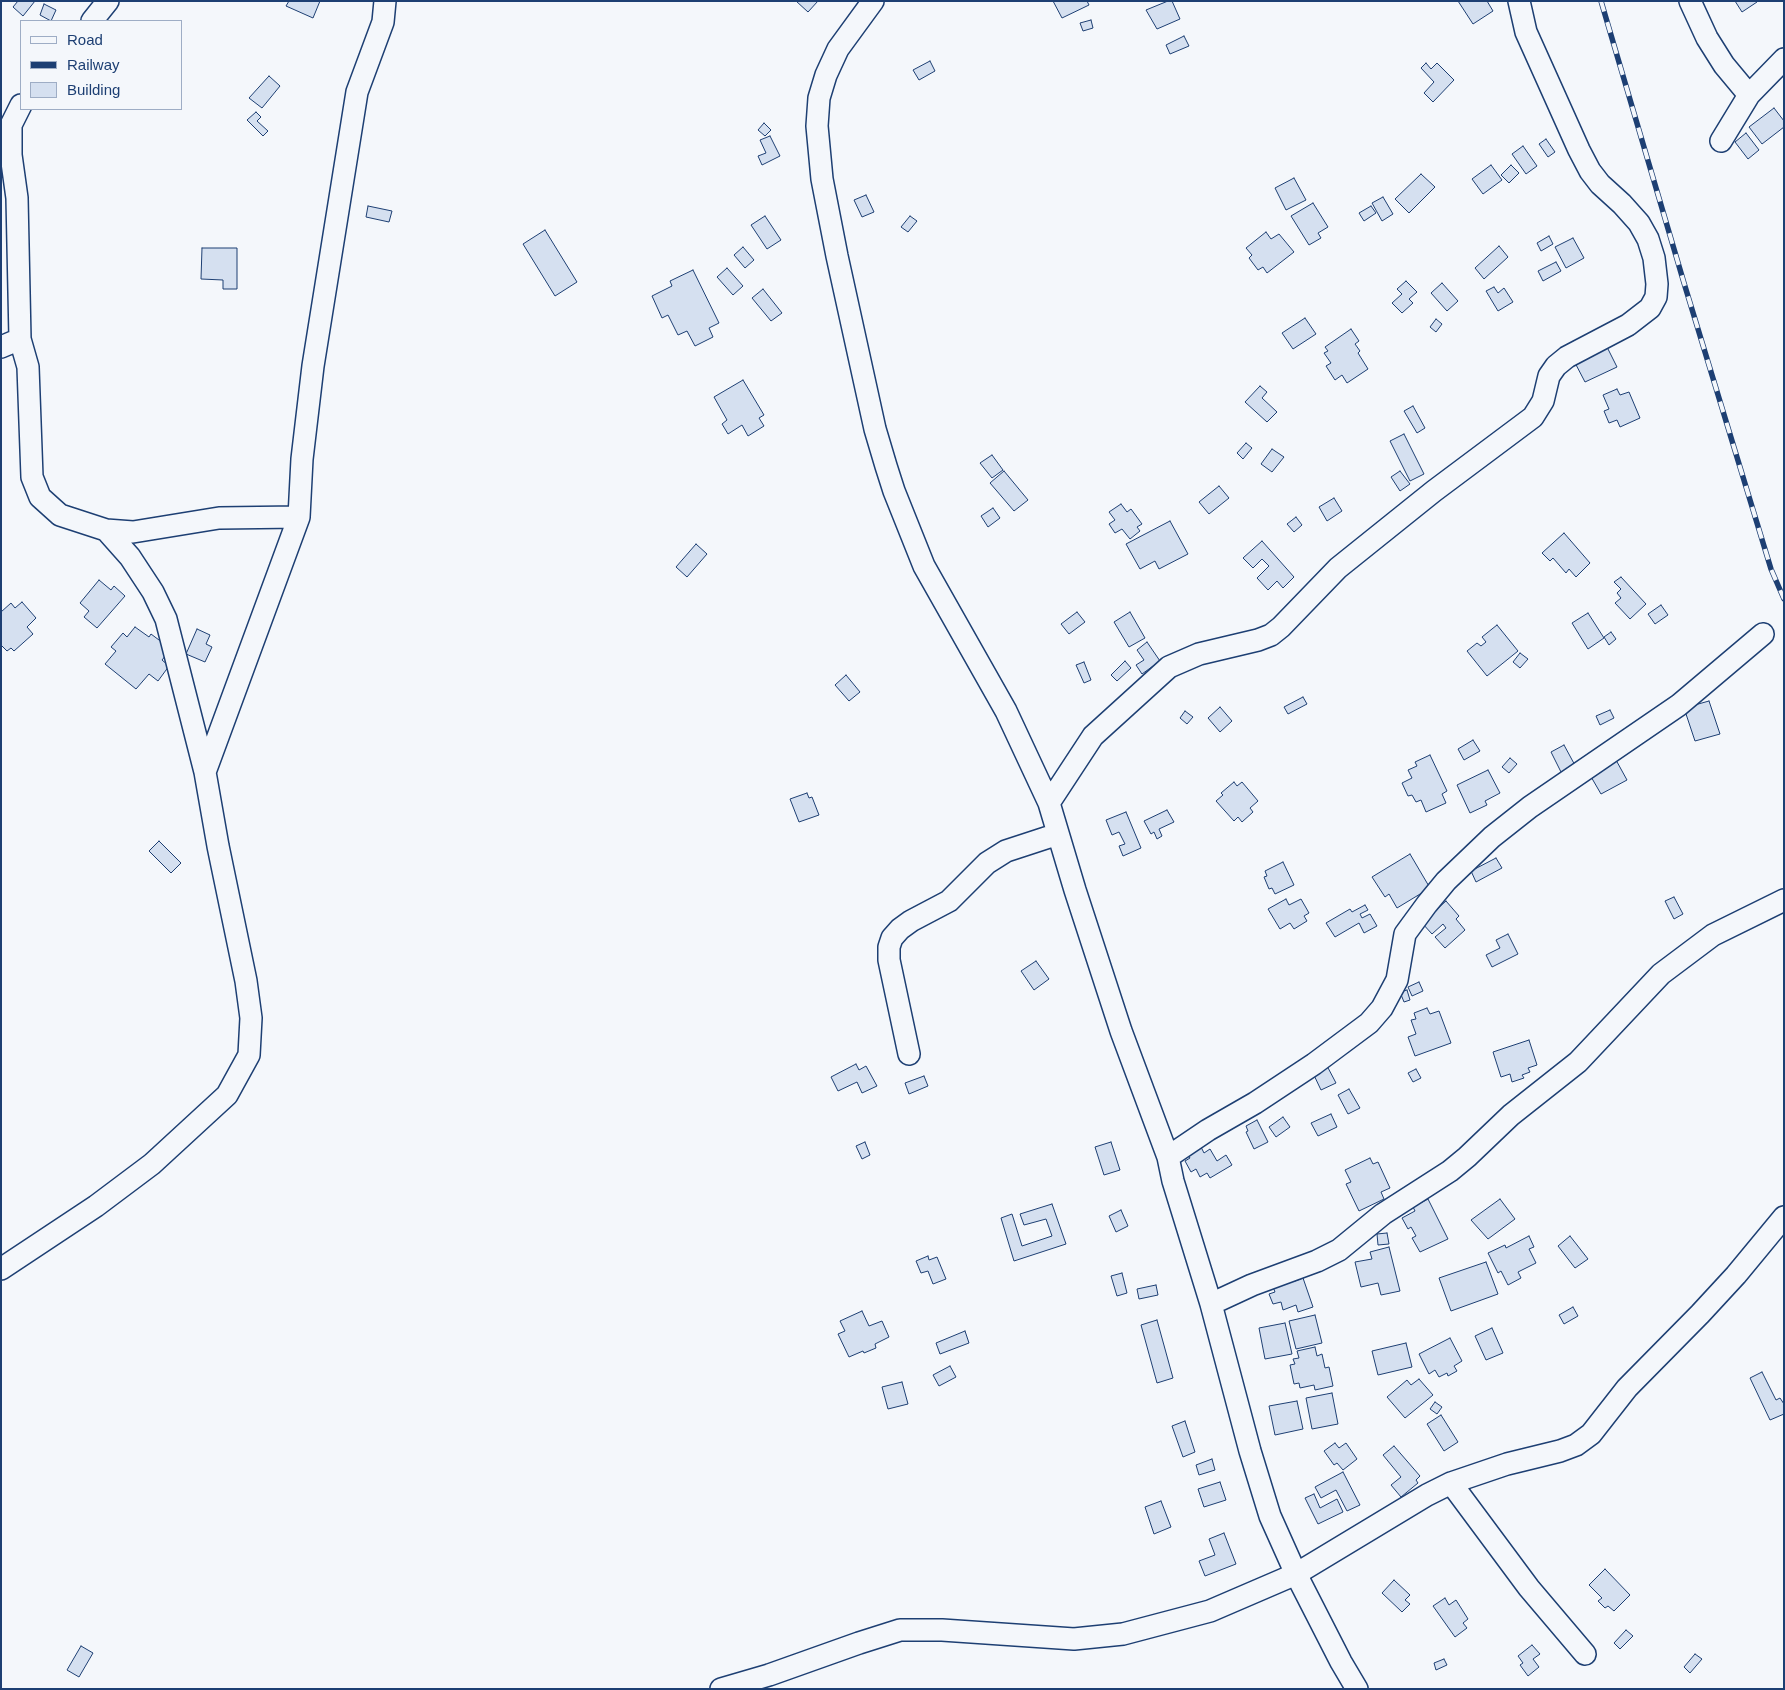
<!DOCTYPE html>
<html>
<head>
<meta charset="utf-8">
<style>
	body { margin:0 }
	#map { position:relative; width:1785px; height:1690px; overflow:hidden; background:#f4f7fb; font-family:Helvetica,sans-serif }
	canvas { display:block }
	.frame { position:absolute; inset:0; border:2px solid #1d3f73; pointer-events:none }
	.legend { position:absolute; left:20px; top:20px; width:162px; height:90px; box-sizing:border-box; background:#f4f7fb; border:1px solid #9eadc5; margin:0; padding:6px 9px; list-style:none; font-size:15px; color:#1d3f73 }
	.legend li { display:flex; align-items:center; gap:10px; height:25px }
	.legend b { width:25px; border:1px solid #9eadc5 }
</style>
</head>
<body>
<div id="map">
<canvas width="1785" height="1690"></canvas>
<div class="frame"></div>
<ul class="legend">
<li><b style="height:6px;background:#f4f7fb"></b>Road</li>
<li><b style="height:6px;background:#1d3f73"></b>Railway</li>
<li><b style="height:14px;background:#d5e0f0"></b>Building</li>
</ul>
</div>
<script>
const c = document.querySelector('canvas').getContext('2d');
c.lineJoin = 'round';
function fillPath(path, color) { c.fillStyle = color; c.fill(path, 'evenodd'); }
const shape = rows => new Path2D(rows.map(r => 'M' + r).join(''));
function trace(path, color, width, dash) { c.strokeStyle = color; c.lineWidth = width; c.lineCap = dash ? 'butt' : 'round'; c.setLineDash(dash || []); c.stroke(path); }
const building = shape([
	[18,1,35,1,23,16,13,7,18,1],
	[289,1,320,1,313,18,286,6,289,1],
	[796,1,818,1,808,12,796,1],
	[1053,1,1087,1,1089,5,1062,18,1053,1],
	[1168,1,1172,1,1180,19,1157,29,1146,10,1168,1],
	[1458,1,1487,1,1493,11,1473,24,1458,1],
	[1735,1,1756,1,1757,2,1742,12,1735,1],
	[44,4,56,10,51,21,40,15,44,4],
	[1091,20,1093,28,1083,31,1080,23,1091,20],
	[1184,36,1189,46,1170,54,1166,45,1184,36],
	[930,61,935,71,919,80,913,70,930,61],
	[1426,63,1431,69,1437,63,1454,80,1433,102,1424,93,1434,82,1421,68,1426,63],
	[269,76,280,86,262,108,249,98,269,76],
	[1774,108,1784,121,1784,127,1762,144,1749,127,1774,108],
	[256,112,261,117,257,121,268,131,263,136,247,120,256,112],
	[764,123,771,130,765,136,758,130,764,123],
	[1746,133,1759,150,1748,159,1735,142,1746,133],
	[770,136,780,156,762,165,758,156,766,153,760,140,770,136],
	[1546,139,1555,152,1548,157,1539,144,1546,139],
	[1523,146,1537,166,1526,174,1512,154,1523,146],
	[1491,165,1502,180,1483,194,1472,179,1491,165],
	[1511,165,1519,173,1509,183,1501,175,1511,165],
	[1421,174,1435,187,1409,213,1395,199,1421,174],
	[1294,178,1306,200,1286,210,1275,188,1294,178],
	[866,195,874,212,862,217,854,200,866,195],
	[1383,197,1393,214,1382,221,1372,203,1383,197],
	[1313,203,1328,227,1318,233,1321,238,1309,245,1291,216,1313,203],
	[368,206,392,211,389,222,366,217,368,206],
	[1371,206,1376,213,1364,221,1359,213,1371,206],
	[765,216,781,240,767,249,751,225,765,216],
	[910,216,917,221,908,232,901,227,910,216],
	[545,230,577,282,555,296,523,244,545,230],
	[1266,232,1271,239,1279,234,1294,252,1267,273,1263,267,1258,270,1249,258,1252,255,1246,248,1266,232],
	[1549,236,1553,244,1541,251,1537,243,1549,236],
	[1573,238,1584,258,1566,268,1555,247,1573,238],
	[1499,246,1508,257,1484,279,1475,268,1499,246],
	[743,247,754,260,745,268,734,255,743,247],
	[202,248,237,248,237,289,223,289,223,280,201,279,202,248],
	[1556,262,1561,271,1543,281,1538,271,1556,262],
	[727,268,743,286,733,295,717,277,727,268],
	[693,270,719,323,709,328,713,337,695,346,687,331,678,335,668,315,662,318,652,296,672,286,670,281,693,270],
	[1406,281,1417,292,1409,299,1413,303,1402,313,1392,303,1402,294,1397,289,1406,281],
	[1442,283,1458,301,1447,311,1431,293,1442,283],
	[1494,287,1498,293,1504,288,1513,302,1498,311,1486,291,1494,287],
	[763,289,782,313,771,321,752,298,763,289],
	[1305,318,1316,334,1293,349,1282,333,1305,318],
	[1436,319,1442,324,1436,332,1430,327,1436,319],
	[1351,329,1359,341,1355,344,1360,351,1358,353,1368,369,1347,383,1342,375,1335,380,1326,366,1331,363,1324,353,1328,351,1325,347,1351,329],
	[1605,343,1617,367,1585,382,1573,359,1605,343],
	[743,380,764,415,759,418,764,426,748,436,742,425,728,434,722,424,727,420,714,397,743,380],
	[1260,386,1267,392,1262,398,1277,412,1267,422,1245,402,1260,386],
	[1617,389,1620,395,1629,392,1640,418,1620,427,1617,420,1609,423,1604,411,1609,409,1603,395,1617,389],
	[1413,406,1425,428,1417,433,1404,411,1413,406],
	[1404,434,1424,474,1410,481,1390,441,1404,434],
	[1246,443,1252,448,1243,459,1237,453,1246,443],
	[1272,449,1284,457,1272,472,1261,464,1272,449],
	[992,455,1003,470,992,478,980,463,992,455],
	[1004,471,1028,500,1014,511,990,483,1004,471],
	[1400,471,1410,484,1400,491,1391,477,1400,471],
	[1219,486,1229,498,1209,514,1199,502,1219,486],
	[1334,498,1342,511,1327,521,1319,507,1334,498],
	[1121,504,1127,512,1131,509,1142,524,1137,527,1140,531,1130,539,1122,529,1115,533,1109,524,1115,520,1109,512,1121,504],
	[993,508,1000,518,988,527,981,516,993,508],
	[1296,517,1302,525,1294,532,1287,524,1296,517],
	[1170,521,1188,554,1159,569,1155,561,1140,569,1126,544,1170,521],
	[1564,533,1590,563,1576,577,1569,569,1566,573,1553,558,1550,561,1542,553,1564,533],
	[1262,541,1294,577,1283,588,1277,581,1268,590,1257,578,1269,566,1262,559,1253,568,1243,558,1262,541],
	[696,544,707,554,687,577,676,567,696,544],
	[1621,577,1646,604,1630,619,1615,603,1621,598,1617,593,1621,589,1614,582,1621,577],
	[99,580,111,590,114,586,125,596,97,628,84,617,89,611,80,603,99,580],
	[22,602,36,618,27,627,33,634,14,651,11,648,7,651,1,645,1,612,11,603,15,608,22,602],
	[1661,605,1668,615,1655,624,1648,614,1661,605],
	[1077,612,1085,622,1069,634,1061,624,1077,612],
	[1130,612,1145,638,1129,647,1114,622,1130,612],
	[1588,613,1604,638,1588,649,1572,623,1588,613],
	[1497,625,1518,651,1487,676,1467,651,1477,643,1481,646,1486,642,1482,637,1497,625],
	[135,627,149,637,151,634,171,649,162,660,169,666,158,681,149,674,136,689,105,664,116,651,111,647,123,633,127,637,135,627],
	[197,629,210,635,206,644,212,647,205,662,186,654,197,629],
	[1611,632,1616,639,1609,645,1604,637,1611,632],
	[1147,642,1160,661,1142,674,1136,665,1144,660,1137,650,1147,642],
	[1520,653,1528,659,1520,668,1513,662,1520,653],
	[1125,661,1131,668,1117,681,1111,675,1125,661],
	[1084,662,1091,680,1084,683,1076,665,1084,662],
	[846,675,860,692,849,701,835,685,846,675],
	[1303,697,1307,704,1288,714,1284,707,1303,697],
	[1709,701,1720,734,1695,741,1684,708,1709,701],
	[1220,707,1232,721,1220,732,1208,718,1220,707],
	[1610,710,1614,718,1600,725,1596,716,1610,710],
	[1185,711,1193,717,1187,724,1180,718,1185,711],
	[1473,740,1480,751,1464,760,1458,749,1473,740],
	[1564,745,1577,769,1563,776,1551,752,1564,745],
	[1430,755,1447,791,1442,794,1446,803,1426,812,1421,800,1416,802,1412,795,1408,796,1402,783,1412,778,1408,770,1417,766,1415,762,1430,755],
	[1510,758,1517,764,1509,773,1502,767,1510,758],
	[1616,760,1627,780,1601,794,1590,775,1616,760],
	[1488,770,1500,793,1485,801,1487,805,1470,813,1457,785,1488,770],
	[1234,782,1237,786,1242,782,1258,801,1250,808,1253,812,1242,822,1238,817,1234,821,1216,801,1223,795,1221,793,1234,782],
	[807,793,809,798,812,797,819,815,799,822,790,799,807,793],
	[1167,810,1174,822,1159,829,1162,836,1157,839,1154,832,1151,834,1144,821,1167,810],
	[1126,812,1141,848,1123,856,1119,846,1125,844,1119,832,1112,835,1106,820,1126,812],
	[159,841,181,863,171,873,149,851,159,841],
	[1410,854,1430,888,1397,908,1389,894,1385,897,1372,877,1410,854],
	[1496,858,1502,868,1476,882,1471,871,1496,858],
	[1283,862,1294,885,1275,894,1272,888,1269,889,1264,877,1267,876,1265,871,1283,862],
	[1674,897,1683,914,1674,919,1665,901,1674,897],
	[1286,899,1289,905,1301,899,1309,913,1304,916,1307,921,1294,929,1290,923,1280,929,1268,909,1286,899],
	[1446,901,1459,916,1456,919,1465,930,1445,948,1435,937,1446,928,1443,924,1432,934,1422,923,1446,901],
	[1365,905,1368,910,1360,914,1362,918,1370,914,1377,926,1364,933,1359,923,1335,937,1326,923,1350,909,1352,912,1365,905],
	[1508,934,1518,954,1492,967,1486,955,1500,948,1496,940,1508,934],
	[1036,961,1049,979,1034,990,1021,971,1036,961],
	[1419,982,1423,991,1412,996,1408,987,1419,982],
	[1407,990,1410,1000,1404,1002,1400,992,1407,990],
	[1427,1008,1430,1014,1439,1011,1451,1043,1415,1056,1408,1037,1416,1034,1411,1020,1416,1019,1414,1013,1427,1008],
	[1529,1040,1537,1065,1528,1068,1530,1072,1522,1075,1524,1078,1512,1082,1510,1074,1501,1077,1493,1052,1529,1040],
	[856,1064,859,1070,866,1066,877,1086,862,1093,857,1082,838,1091,831,1077,856,1064],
	[1326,1064,1336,1083,1321,1090,1312,1071,1326,1064],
	[1416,1069,1421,1078,1413,1082,1408,1073,1416,1069],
	[924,1076,928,1086,909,1094,905,1083,924,1076],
	[1349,1089,1360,1108,1348,1114,1338,1095,1349,1089],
	[1331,1114,1337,1127,1318,1136,1311,1123,1331,1114],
	[1283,1117,1290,1127,1276,1137,1269,1127,1283,1117],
	[1257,1120,1268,1142,1254,1149,1246,1132,1248,1131,1246,1126,1257,1120],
	[1198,1141,1204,1153,1210,1149,1217,1161,1226,1155,1232,1165,1210,1178,1207,1173,1200,1177,1196,1169,1191,1172,1185,1161,1190,1158,1184,1149,1198,1141],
	[865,1142,870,1155,862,1159,856,1146,865,1142],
	[1111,1142,1120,1170,1104,1175,1095,1147,1111,1142],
	[1370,1158,1373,1164,1378,1162,1390,1188,1381,1192,1384,1199,1359,1211,1346,1184,1351,1182,1345,1170,1370,1158],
	[1428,1199,1448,1239,1420,1252,1412,1238,1416,1236,1411,1227,1408,1229,1402,1218,1415,1211,1413,1207,1428,1199],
	[1500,1199,1515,1219,1488,1239,1471,1220,1500,1199],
	[1052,1204,1066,1244,1014,1261,1001,1218,1012,1214,1022,1246,1052,1236,1046,1219,1024,1225,1020,1214,1052,1204],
	[1121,1210,1128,1226,1116,1232,1109,1216,1121,1210],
	[1387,1233,1389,1244,1378,1245,1377,1234,1387,1233],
	[1529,1236,1534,1247,1529,1249,1536,1263,1518,1272,1521,1278,1508,1285,1501,1271,1498,1273,1488,1253,1505,1245,1506,1248,1529,1236],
	[1570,1236,1588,1259,1575,1268,1558,1246,1570,1236],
	[1389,1247,1400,1291,1381,1295,1378,1283,1361,1287,1355,1262,1372,1259,1370,1252,1389,1247],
	[928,1256,929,1260,937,1257,946,1279,933,1284,928,1271,921,1273,916,1261,928,1256],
	[1486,1262,1498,1294,1451,1311,1439,1278,1486,1262],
	[1122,1273,1127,1293,1117,1296,1111,1276,1122,1273],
	[1293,1274,1295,1281,1303,1278,1313,1307,1298,1312,1296,1305,1283,1310,1281,1302,1273,1304,1269,1294,1275,1292,1271,1282,1293,1274],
	[1156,1285,1158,1295,1139,1299,1137,1289,1156,1285],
	[1573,1307,1578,1316,1564,1324,1559,1315,1573,1307],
	[862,1311,869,1326,882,1321,889,1337,875,1344,876,1348,864,1353,863,1351,849,1357,838,1334,845,1331,840,1321,862,1311],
	[1315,1315,1322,1343,1296,1349,1289,1321,1315,1315],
	[1157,1320,1173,1378,1157,1383,1141,1325,1157,1320],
	[1285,1323,1292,1354,1265,1359,1259,1328,1285,1323],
	[1492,1328,1503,1353,1486,1360,1475,1336,1492,1328],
	[965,1331,969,1343,940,1354,936,1343,965,1331],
	[1450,1338,1462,1361,1454,1366,1457,1371,1448,1376,1447,1373,1439,1377,1435,1370,1429,1374,1419,1354,1450,1338],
	[1406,1343,1412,1367,1378,1375,1372,1351,1406,1343],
	[1315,1347,1317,1356,1322,1354,1325,1368,1329,1367,1333,1386,1315,1390,1314,1385,1300,1388,1299,1383,1294,1384,1290,1365,1295,1364,1293,1359,1299,1358,1297,1351,1315,1347],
	[950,1366,956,1377,939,1386,933,1375,950,1366],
	[1762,1372,1776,1400,1780,1398,1784,1404,1784,1414,1770,1420,1750,1378,1762,1372],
	[1419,1379,1433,1395,1405,1418,1387,1397,1407,1380,1411,1385,1419,1379],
	[902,1382,908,1404,888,1409,882,1387,902,1382],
	[1332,1393,1338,1424,1312,1429,1306,1398,1332,1393],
	[1297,1401,1303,1429,1275,1435,1269,1406,1297,1401],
	[1435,1402,1442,1407,1437,1414,1430,1409,1435,1402],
	[1441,1415,1458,1442,1444,1451,1427,1424,1441,1415],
	[1185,1421,1195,1452,1183,1457,1172,1426,1185,1421],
	[1335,1443,1339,1448,1346,1443,1357,1459,1343,1470,1337,1463,1334,1465,1324,1451,1335,1443],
	[1394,1446,1420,1476,1416,1480,1418,1483,1401,1497,1391,1485,1401,1477,1383,1455,1394,1446],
	[1212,1459,1215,1470,1199,1475,1196,1465,1212,1459],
	[1343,1472,1360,1505,1347,1511,1336,1490,1321,1498,1315,1487,1343,1472],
	[1220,1482,1226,1500,1204,1507,1198,1489,1220,1482],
	[1314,1494,1320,1508,1337,1499,1343,1512,1318,1524,1305,1498,1314,1494],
	[1161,1501,1171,1527,1154,1534,1145,1507,1161,1501],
	[1224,1533,1236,1564,1205,1576,1199,1561,1215,1555,1209,1539,1224,1533],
	[1605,1569,1630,1595,1614,1611,1608,1606,1605,1608,1598,1601,1602,1598,1589,1585,1605,1569],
	[1394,1580,1410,1595,1405,1600,1410,1604,1402,1612,1382,1593,1394,1580],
	[1445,1598,1449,1605,1456,1600,1468,1619,1463,1623,1467,1628,1455,1637,1433,1606,1445,1598],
	[1626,1630,1633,1636,1620,1649,1614,1643,1626,1630],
	[1532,1645,1540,1654,1533,1659,1539,1667,1528,1676,1520,1665,1523,1663,1518,1656,1532,1645],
	[81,1646,93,1653,79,1677,67,1670,81,1646],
	[1695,1654,1702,1659,1690,1673,1684,1667,1695,1654],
	[1444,1659,1447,1665,1436,1670,1434,1663,1444,1659]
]);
fillPath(building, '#d5e0f0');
trace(building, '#1d3f73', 1);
const minor = shape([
	[873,1,838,49,826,75,819,98,817,126,822,179,837,256,875,429,886,466,894,491,924,566,1006,711,1049,803,1075,890,1121,1031,1168,1157,1173,1181,1211,1304,1250,1451,1270,1516,1296,1574,1341,1662,1357,1689],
	[1690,1,1707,38,1724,65,1749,95],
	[92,21,108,1],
	[21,105,11,125,11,155,17,198,20,339,28,367,32,477,40,497,60,515,106,530,133,532,219,518,299,517],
	[1721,141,1749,95,1784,59],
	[1,347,20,339],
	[205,772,299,517,302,459,313,366,357,92,383,22,385,1],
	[1049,803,1093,736,1169,667,1199,654,1258,640,1271,635,1281,627,1338,568,1434,491,1533,417,1543,401,1549,376,1556,366,1567,357,1628,325,1650,308,1656,297,1657,284,1654,258,1648,239,1639,223,1622,204,1600,184,1590,171,1579,150,1526,32,1519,1],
	[909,1054,889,960,889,947,892,938,900,929,911,921,949,901,987,863,1006,851,1058,834],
	[1168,1157,1208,1130,1255,1103,1314,1064,1369,1023,1382,1008,1397,980,1405,934,1427,904,1446,881,1492,837,1530,807,1679,705,1763,634],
	[1,1269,96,1206,152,1164,227,1095,249,1055,251,1018,246,981,218,846,205,772,166,619,153,592,130,557,106,530],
	[1211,1304,1252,1285,1317,1261,1339,1250,1383,1214,1450,1171,1467,1157,1511,1115,1578,1062,1661,974,1713,935,1784,900],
	[1451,1483,1529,1588,1585,1654],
	[721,1689,769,1675,859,1643,900,1630,942,1630,1074,1639,1123,1634,1210,1611,1296,1574,1427,1495,1451,1483,1507,1464,1560,1451,1576,1445,1591,1434,1627,1388,1700,1314,1736,1275,1784,1217]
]);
trace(minor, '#1d3f73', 24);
trace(minor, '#f4f7fb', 21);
const rail = shape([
	[1601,1,1684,283,1771,569,1784,599]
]);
trace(rail, '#1d3f73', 5.5);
trace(rail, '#f4f7fb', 4, [11]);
</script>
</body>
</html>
